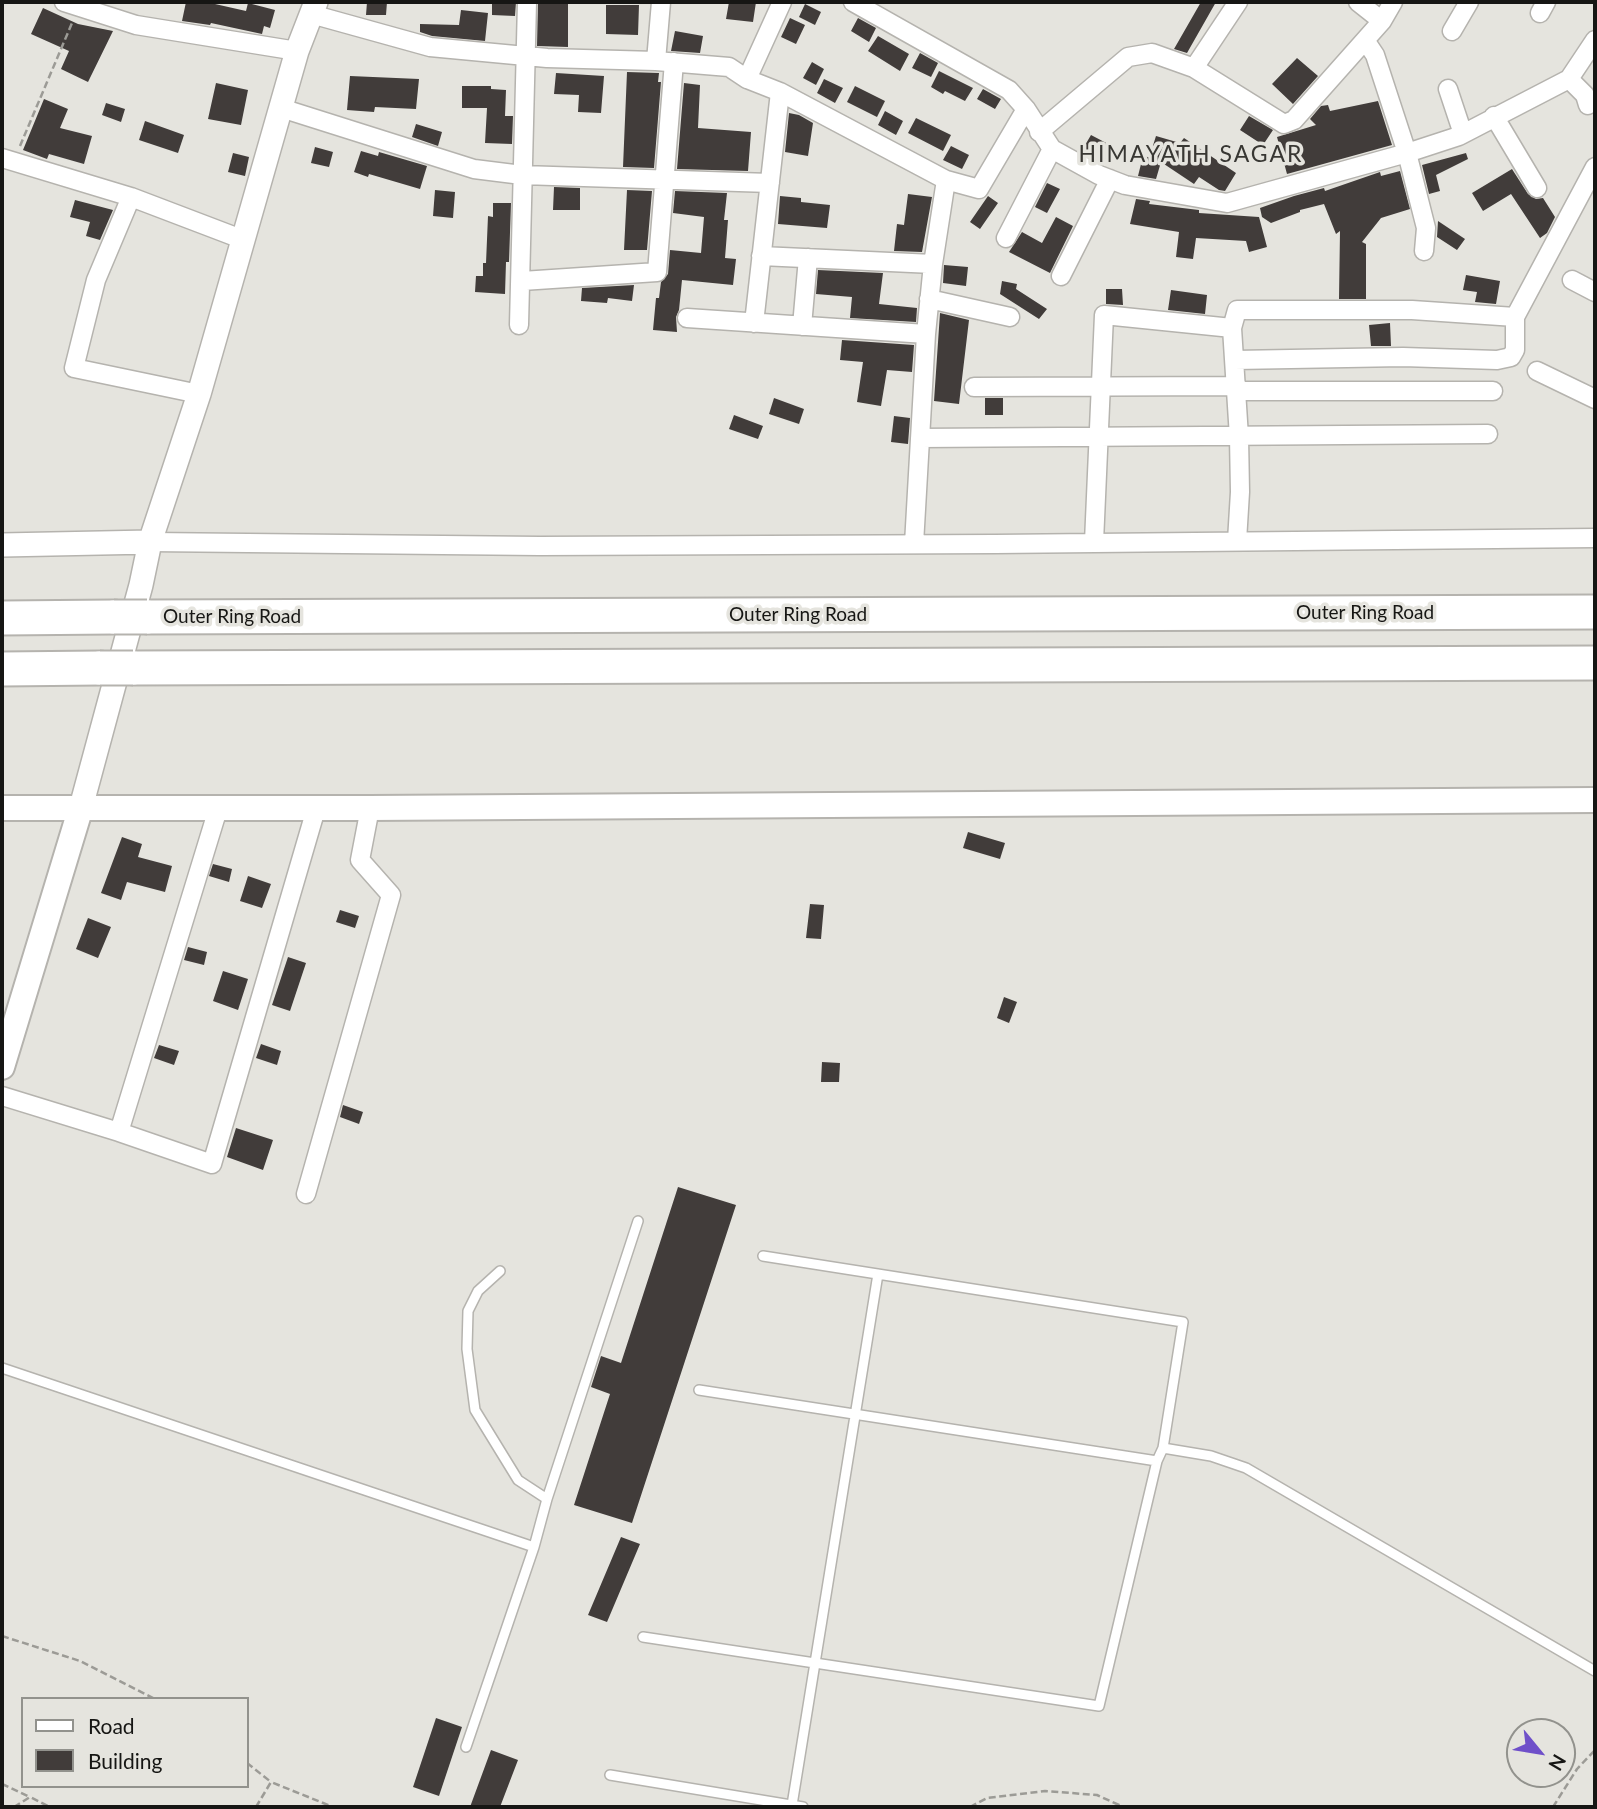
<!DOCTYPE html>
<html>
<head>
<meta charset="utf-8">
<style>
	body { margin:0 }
	#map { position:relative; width:1597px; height:1809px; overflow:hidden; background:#e5e4de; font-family:Lato,sans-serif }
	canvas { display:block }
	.frame { position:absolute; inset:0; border:4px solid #161614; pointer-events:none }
	.legend { position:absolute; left:21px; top:1697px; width:228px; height:91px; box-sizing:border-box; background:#e5e4de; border:2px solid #92928d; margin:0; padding:9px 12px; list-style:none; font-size:21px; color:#161614 }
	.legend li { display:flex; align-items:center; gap:14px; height:35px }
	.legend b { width:35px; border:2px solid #92928d }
	.north { position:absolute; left:1506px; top:1718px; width:70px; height:70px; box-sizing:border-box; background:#e5e4de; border:2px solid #92928d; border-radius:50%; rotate:120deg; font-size:19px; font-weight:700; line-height:28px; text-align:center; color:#161614 }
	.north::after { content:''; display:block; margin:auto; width:24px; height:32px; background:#6f50c9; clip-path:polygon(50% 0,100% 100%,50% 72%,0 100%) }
</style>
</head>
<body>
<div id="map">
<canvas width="1597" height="1809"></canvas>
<div class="frame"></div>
<ul class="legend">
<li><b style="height:9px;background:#fff"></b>Road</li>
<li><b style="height:19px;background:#413c3a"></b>Building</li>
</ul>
<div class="north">N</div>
</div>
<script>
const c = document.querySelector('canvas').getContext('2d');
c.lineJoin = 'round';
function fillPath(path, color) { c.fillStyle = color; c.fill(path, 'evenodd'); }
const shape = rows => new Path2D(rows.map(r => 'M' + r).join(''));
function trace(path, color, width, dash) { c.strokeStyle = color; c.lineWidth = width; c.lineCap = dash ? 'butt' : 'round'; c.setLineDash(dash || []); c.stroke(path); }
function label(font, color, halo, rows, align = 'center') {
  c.font = font + ' Lato,sans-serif'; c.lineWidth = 7; c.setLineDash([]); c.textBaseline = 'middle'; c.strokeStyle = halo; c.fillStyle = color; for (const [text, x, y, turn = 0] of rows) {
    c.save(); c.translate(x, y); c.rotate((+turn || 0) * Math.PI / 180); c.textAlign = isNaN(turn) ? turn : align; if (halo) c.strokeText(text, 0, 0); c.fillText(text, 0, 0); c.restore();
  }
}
fillPath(shape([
	[186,2,216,2,215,4,246,11,248,3,275,10,270,28,264,26,262,34,211,23,210,25,182,21],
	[367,2,387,2,386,15,366,15],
	[492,2,516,2,515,16,492,15],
	[538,2,568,2,568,47,537,46],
	[729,2,756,2,753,22,726,19],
	[1201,2,1216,2,1187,53,1174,49],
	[805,4,821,12,815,25,799,17],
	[606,5,639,5,638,35,606,34],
	[43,8,78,24,113,31,88,82,61,69,69,51,31,34],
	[461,10,488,13,485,41,432,36,420,32,420,24,459,25],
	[790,18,805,25,796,44,781,37],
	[858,18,876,28,869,42,851,31],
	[675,31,703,36,700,53,671,51],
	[878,36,909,54,900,71,868,51],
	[920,53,938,63,931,77,912,68],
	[1297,58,1318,76,1293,104,1272,84],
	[812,62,824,69,816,85,803,78],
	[939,71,973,88,965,101,945,91,943,94,931,87],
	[627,72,659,73,658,82,661,82,654,168,623,167],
	[556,73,604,76,601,113,578,112,579,95,554,94],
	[350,76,419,79,416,109,375,107,374,112,347,110],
	[824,79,843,88,835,103,817,93],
	[216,83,248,90,241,125,208,119],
	[684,83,700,85,698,128,751,132,748,171,677,169],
	[462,86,491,86,491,89,506,90,505,116,513,116,512,144,485,143,487,108,462,108],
	[855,86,885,101,877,117,847,102],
	[983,89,1001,99,995,109,977,99],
	[44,99,68,109,60,128,92,136,84,164,49,154,47,159,23,150],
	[1378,101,1392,145,1287,174,1277,137,1316,125,1310,119,1321,106,1328,105,1330,111],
	[106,103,125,109,121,122,102,115],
	[885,111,903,121,896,135,878,125],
	[789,113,799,115,813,123,808,156,785,152],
	[1249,116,1273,130,1263,145,1240,130],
	[916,118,951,135,943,151,908,133],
	[145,121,184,135,178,153,139,140],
	[416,124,442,132,438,146,412,137],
	[1091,135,1112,146,1103,164,1081,152],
	[1156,136,1180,143,1184,138,1236,173,1225,191,1219,190,1199,177,1194,184,1161,162,1156,179,1138,176,1143,156,1157,159,1150,155],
	[951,146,969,155,962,169,943,160],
	[315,147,333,152,329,167,311,163],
	[361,151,378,156,379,152,427,166,420,189,369,174,368,177,354,172],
	[233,153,249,157,245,176,228,172],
	[1466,153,1468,159,1436,175,1440,191,1429,194,1422,165],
	[1512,169,1528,194,1536,199,1543,198,1555,217,1547,233,1540,238,1511,194,1483,211,1472,193],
	[1400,171,1410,209,1381,218,1362,242,1366,244,1366,299,1339,299,1340,231,1336,234,1324,204,1300,210,1300,212,1271,223,1262,217,1260,208,1294,196,1324,188,1325,191,1380,172,1381,176],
	[1047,183,1060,189,1047,213,1035,207],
	[554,187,580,188,580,210,553,210],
	[435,190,455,192,453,218,433,216],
	[627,190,652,191,647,250,624,250],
	[675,191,727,193,724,220,728,220,725,258,736,259,733,285,682,280,679,310,676,317,677,332,653,330,656,298,659,298,661,282,668,274,670,250,701,253,704,217,673,213],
	[908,194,932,197,922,252,894,251,897,224,904,225],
	[780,196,801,198,801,202,830,205,827,228,778,224],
	[988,196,998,203,980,229,970,222],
	[1136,199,1150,201,1149,204,1199,210,1199,213,1259,217,1267,247,1249,252,1246,241,1196,238,1193,259,1176,257,1179,232,1130,224],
	[75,200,113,210,100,240,86,236,90,222,70,217],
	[493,203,511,203,509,262,506,262,505,294,475,292,476,276,483,276,483,263,486,263,488,216,493,217],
	[1056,217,1073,226,1050,273,1009,252,1022,232,1042,243],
	[1438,221,1465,239,1457,250,1437,237],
	[944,265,968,267,966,286,943,283],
	[818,270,883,273,879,304,917,308,916,322,850,318,852,297,816,294],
	[1466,275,1500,281,1496,304,1475,302,1477,292,1463,290],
	[1002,281,1017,284,1016,289,1047,309,1039,319,1000,294],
	[634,285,632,301,608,298,607,303,581,301,582,288],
	[1106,289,1122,289,1123,305,1106,304],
	[1171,290,1207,295,1205,314,1168,310],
	[940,313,969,320,959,404,934,401],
	[1390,323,1391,346,1371,346,1369,325],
	[842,340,914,345,912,372,887,370,881,406,857,402,863,362,840,360],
	[774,398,804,409,799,424,769,414],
	[985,398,1003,398,1003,415,985,415],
	[734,415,763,426,758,439,729,429],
	[894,416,910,418,908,444,891,442],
	[968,832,1005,843,1000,859,963,848],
	[122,837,142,844,138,857,172,866,165,892,127,882,121,900,101,893],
	[213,864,232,869,229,882,209,876],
	[248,876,271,884,262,908,240,901],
	[810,904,824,905,821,939,806,938],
	[340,910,359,916,355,928,336,922],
	[88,918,111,927,98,958,76,949],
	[188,947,207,952,204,965,184,960],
	[288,957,306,963,290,1011,272,1005],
	[223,971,248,979,238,1010,213,1001],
	[1004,997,1017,1002,1009,1023,997,1018],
	[261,1044,281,1051,277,1065,256,1058],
	[159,1045,179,1051,174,1065,154,1058],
	[822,1062,840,1063,839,1082,821,1082],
	[343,1105,363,1112,359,1124,340,1117],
	[236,1128,273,1140,263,1170,227,1157],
	[678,1187,736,1205,632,1523,574,1505,610,1394,591,1387,601,1356,621,1363],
	[621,1537,640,1544,607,1622,588,1615],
	[436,1718,462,1727,439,1796,413,1787],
	[491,1750,518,1760,500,1807,470,1807]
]), '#413c3a');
const service = shape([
	[500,1271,478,1291,468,1311,467,1349,475,1410,518,1480,547,1499],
	[2,1368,534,1547],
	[699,1390,1157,1461],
	[1163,1448,1211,1456,1246,1468,1595,1671],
	[643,1637,1099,1706,1157,1461,1163,1448,1183,1322,763,1256],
	[466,1747,534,1547,547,1499,638,1221],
	[610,1775,803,1807],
	[792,1805,878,1274]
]);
const minor = shape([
	[64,2,136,25,297,51],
	[853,2,1009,90,1026,109,1052,149,1099,175,1125,185,1227,203,1407,153,1459,136,1569,79,1595,40],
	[1358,2,1382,21],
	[1540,13,1546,2],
	[311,14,430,47,547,58,656,61,729,67,747,79,780,92,946,180],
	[1452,31,1469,2],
	[1365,40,1375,55,1407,153,1426,228,1424,251],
	[656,61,661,2],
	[1194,68,1284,124,1294,120,1382,21,1393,2],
	[747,79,782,2],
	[1569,79,1585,95,1588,105],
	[1448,89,1463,134],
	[281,108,474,169,522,175,770,183],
	[1494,116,1537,188],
	[1039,132,1128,57,1152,53,1194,68,1238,2],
	[2,158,131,197,244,240],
	[131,197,96,280,74,368,199,394],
	[1006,238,1052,149],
	[761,256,933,264],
	[1061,276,1110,179],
	[1572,280,1595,292],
	[522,281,657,272,674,62],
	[929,299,1010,317],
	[687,318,926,334],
	[754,323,780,92],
	[519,325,527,2],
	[802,326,808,258],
	[1235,360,1403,357,1497,360,1511,357,1515,350,1515,317,1595,167],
	[1537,371,1595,399],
	[974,387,1237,386],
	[1238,391,1493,391],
	[920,438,1488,434],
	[1237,541,1240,492,1239,437,1232,328,1237,310,1412,310,1515,317],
	[150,542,540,546,995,544,1595,538],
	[1094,542,1104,315,1232,328],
	[914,544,926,334,933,264,946,180,979,189,1026,109],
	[2,1096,119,1132,212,1164,316,809],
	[119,1132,218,809],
	[306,1194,391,895,360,860,370,808]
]);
const tertiary = shape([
	[2,545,150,542],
	[81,807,141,585,150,542,199,394,297,51,316,2]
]);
const secondary = shape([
	[2,808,370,808,1595,800],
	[2,1067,81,807]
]);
const motorway = shape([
	[147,617,1595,612],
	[2,618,114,617],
	[133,668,1595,663],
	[2,669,100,668]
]);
trace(service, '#b5b3ae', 12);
trace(minor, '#b5b3ae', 21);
trace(tertiary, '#b5b3ae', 26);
trace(secondary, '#b5b3ae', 28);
trace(motorway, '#b5b3ae', 37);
trace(shape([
	[20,146,72,23],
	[2,1636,80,1661,155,1699],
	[247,1763,271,1782],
	[2,1784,30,1797],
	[14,1807,30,1797,50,1807],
	[256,1807,271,1782,333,1807],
	[970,1807,987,1798,1045,1791,1097,1795,1119,1805,1120,1807],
	[1553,1807,1577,1769,1595,1750]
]), '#9c9b96', 2.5, [7, 3.5]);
trace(service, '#fff', 9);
trace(minor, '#fff', 18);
trace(tertiary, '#fff', 23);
trace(secondary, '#fff', 24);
trace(motorway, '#fff', 33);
const motorwayBridge = shape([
	[114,617,147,617],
	[100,668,133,668]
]);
trace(motorwayBridge, '#b5b3ae', 37, []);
trace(motorwayBridge, '#fff', 33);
label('19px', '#161614', '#e5e4de', [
	["Outer Ring Road",1365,613],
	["Outer Ring Road",798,615],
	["Outer Ring Road",232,617]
]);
c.letterSpacing = '2px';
label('23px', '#383733', '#e5e4de', [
	["HIMAYATH SAGAR",1191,155]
]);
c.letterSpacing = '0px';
</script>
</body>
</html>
